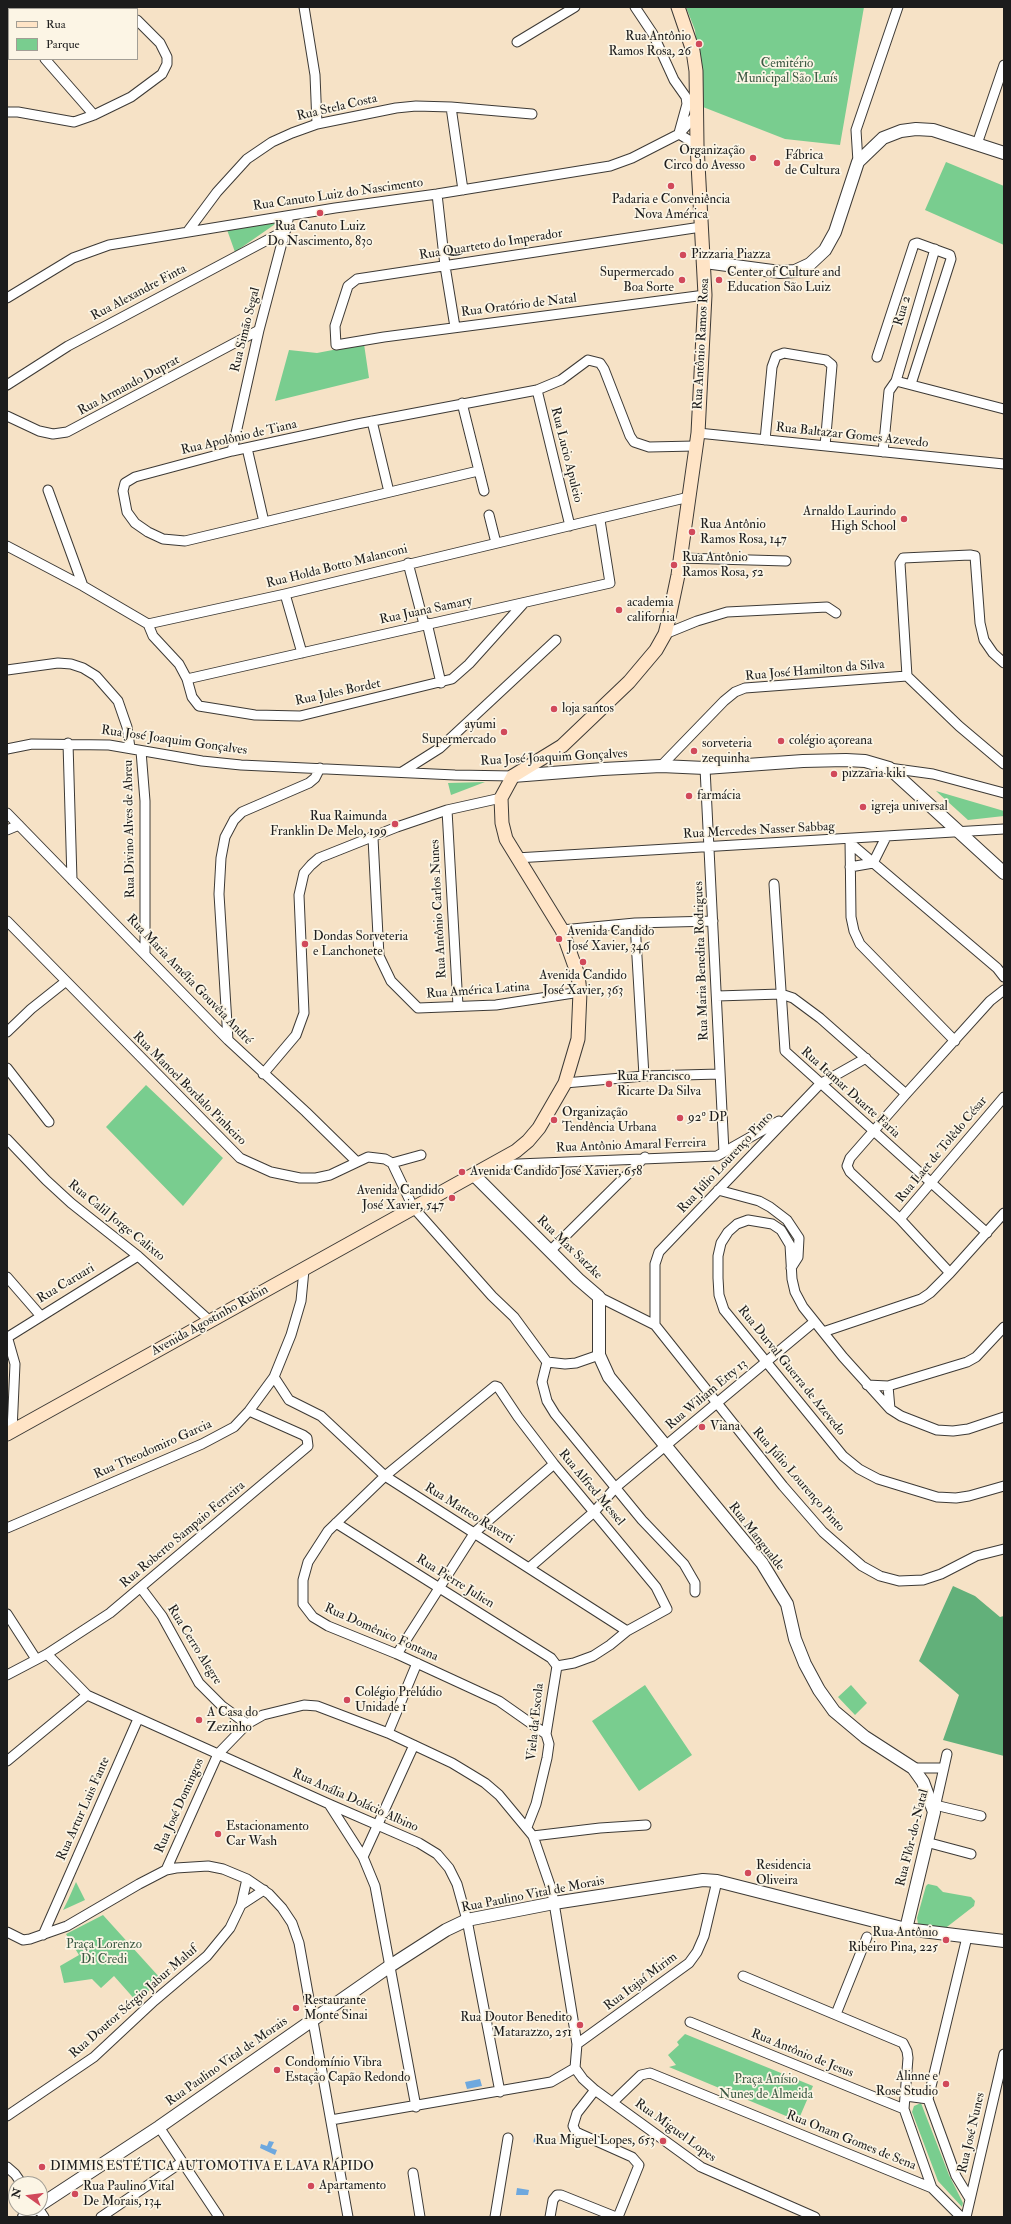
<!DOCTYPE html>
<html>
<head>
<meta charset="utf-8">
<style>
	body { margin:0 }
	#map { position:relative; width:1011px; height:2224px; overflow:hidden; background:#f6e2c6; font-family:"IM FELL Double Pica",serif }
	canvas { display:block }
	.frame { position:absolute; inset:0; border:8px solid #1c1c1c; pointer-events:none }
	.legend { position:absolute; left:8px; top:8px; width:130px; height:52px; box-sizing:border-box; background:#fcf5e5; border:1px solid #a29e95; margin:0; padding:5px 7px; list-style:none; font-size:12px; color:#1c1c1c }
	.legend li { display:flex; align-items:center; gap:8px; height:20px }
	.legend b { width:20px; border:1px solid #a29e95 }
	.north { position:absolute; left:8px; top:2176px; width:40px; height:40px; box-sizing:border-box; background:#fcf5e5; border:1px solid #a29e95; border-radius:50%; rotate:284deg; font-size:11px; font-weight:700; line-height:16px; text-align:center; color:#1c1c1c }
	.north::after { content:''; display:block; margin:auto; width:14px; height:18px; background:#d1495b; clip-path:polygon(50% 0,100% 100%,50% 72%,0 100%) }
</style>
</head>
<body>
<div id="map">
<canvas width="1011" height="2224"></canvas>
<div class="frame"></div>
<ul class="legend">
<li><b style="height:5px;background:#ffe4c6"></b>Rua</li>
<li><b style="height:11px;background:#79cd8f"></b>Parque</li>
</ul>
<div class="north">N</div>
</div>
<script>
const c = document.querySelector('canvas').getContext('2d');
c.lineJoin = 'round';
function fillPath(path, color) { c.fillStyle = color; c.fill(path, 'evenodd'); }
const shape = rows => new Path2D(rows.map(r => 'M' + r).join(''));
function trace(path, color, width, dash) { c.strokeStyle = color; c.lineWidth = width; c.lineCap = dash ? 'butt' : 'round'; c.setLineDash(dash || []); c.stroke(path); }
function label(font, color, halo, rows, align = 'center') {
  c.font = font + ' "IM FELL Double Pica",serif'; c.lineWidth = 3.5; c.setLineDash([]); c.textBaseline = 'middle'; c.strokeStyle = halo; c.fillStyle = color; for (const [text, x, y, turn = 0] of rows) {
    c.save(); c.translate(x, y); c.rotate((+turn || 0) * Math.PI / 180); c.textAlign = isNaN(turn) ? turn : align; if (halo) c.strokeText(text, 0, 0); c.fillText(text, 0, 0); c.restore();
  }
}
fillPath(shape([
	[686,7,864,7,840,145,785,139,703,107,695,30],
	[946,162,1004,186,1004,245,925,210],
	[281,220,235,252,226,227],
	[364,344,369,378,275,401,289,350,317,353],
	[485,782,451,795,448,783],
	[936,791,1004,811,1004,816,968,820],
	[146,1085,223,1158,183,1206,106,1127],
	[645,1685,692,1755,639,1791,592,1721],
	[851,1685,867,1703,855,1715,838,1697],
	[76,1882,85,1900,63,1910,68,1900],
	[928,1884,937,1886,943,1892,971,1897,975,1901,974,1906,943,1930,928,1931,918,1924,917,1918,926,1886],
	[103,1915,161,1979,137,2002,114,1976,101,1988,92,1979,64,1983,60,1966,79,1955,66,1934],
	[685,2034,813,2086,798,2121,669,2067,676,2065,668,2055,679,2045,677,2042],
	[921,2103,949,2175,963,2203,962,2207,938,2181,912,2112,914,2106]
]), '#79cd8f');
fillPath(shape([
	[953,1586,975,1596,1000,1617,1004,1616,1004,1756,943,1740,959,1695,919,1661]
]), '#62b07a');
fillPath(shape([
	[480,2079,482,2086,467,2089,465,2082],
	'533.5 2141a4.5 4.5 0 1 1 9 0a4.5 4.5 0 1 1-9 0Z',
	[269,2141,274,2142,271,2148,277,2150,275,2155,260,2148,261,2144,267,2146],
	[517,2188,529,2190,528,2195,516,2195]
]), '#6ea8de');
const minor = shape([
	[304,7,315,75,317,124],
	[635,7,653,34,674,80,686,97,687,104,679,133],
	[7,14,9,17],
	[517,42,575,7],
	[45,59,94,115],
	[451,107,463,190],
	[7,112,18,112,74,122,94,115,131,97,162,74,167,64,167,57,160,43,137,20],
	[679,134,697,145],
	[977,144,1004,65],
	[858,162,856,130,898,7],
	[437,194,445,266,455,327],
	[701,227,357,279,348,286,335,326,336,345,384,337,705,295],
	[188,231,217,192,247,159,272,142,292,133,317,124,396,108,416,106,451,107,532,114],
	[7,298,73,258,109,245,335,208,437,194,610,166,632,158,679,134,696,115],
	[877,357,914,244,917,243,950,255,951,259,911,384],
	[896,381,935,249],
	[7,385,68,346,286,230],
	[537,390,570,526],
	[462,403,484,491],
	[7,416,39,431,53,434,67,432,259,330],
	[372,421,389,492],
	[698,433,1004,464],
	[765,440,772,367,776,356,784,353,826,360,832,365,825,446],
	[247,448,264,522],
	[232,451,259,330,289,216],
	[883,452,889,391,896,381,1004,409],
	[478,471,185,541,163,539,148,532,135,523,127,512,123,491,125,483,135,477,232,451,357,424,537,390,561,380,588,360,600,363,604,369,630,436,634,442,649,447,695,446],
	[48,490,83,586],
	[489,515,496,543],
	[7,546,83,586,148,624,285,594,689,497],
	[680,558,786,561],
	[408,563,424,624],
	[285,594,302,653],
	[427,623,441,683],
	[148,624,153,636,179,664,187,679,192,697,199,706,255,715,300,716,452,679,469,664,523,604],
	[665,634,697,621,727,612,827,607,836,613],
	[1004,663,993,653,984,640,980,623,975,556,970,555,903,558,900,563,907,676,959,726,1004,764],
	[7,670,58,663,71,664,83,668,96,676,118,701,127,727,130,748],
	[187,679,610,583,600,520],
	[68,743,72,880],
	[7,749,32,744,109,745,202,761,241,765,455,775,513,776],
	[141,751,145,801,145,954],
	[661,766,724,701,735,692,745,688,907,676],
	[705,768,724,1152],
	[889,768,933,774,1004,793],
	[402,772,440,748,556,640],
	[447,810,458,1006],
	[7,813,228,1040,306,1112,356,1161],
	[7,830,19,825],
	[373,838,379,956,391,981,418,1008,496,1005,580,992],
	[850,839,851,917,854,931,860,944,955,1041],
	[850,843,997,968,1004,977],
	[516,858,1004,829],
	[850,867,873,863,886,837],
	[774,884,785,1051,987,1233],
	[7,921,240,1158,271,1172,300,1178,316,1178,330,1175,368,1157,385,1159,392,1163,413,1207,492,1296,514,1317,547,1362],
	[635,923,644,1076],
	[562,930,635,923,713,921],
	[717,996,781,994,793,998,820,1018,906,1094],
	[7,1032,31,1009,65,982],
	[228,1040,219,894,221,858,225,837,234,820,242,812,309,783,315,778,320,768],
	[866,1058,820,1084,659,1252,655,1264,655,1325,783,1486,823,1532,862,1566,880,1576,899,1581,923,1580,941,1574,976,1556,1004,1549],
	[7,1068,49,1122],
	[263,1074,296,1035,304,1013,299,895,304,873,311,865,319,858,397,827,447,810,501,798],
	[565,1083,644,1076,720,1074],
	[7,1139,46,1180,71,1203,138,1256,210,1321],
	[392,1163,421,1155],
	[493,1165,717,1156,779,1121],
	[718,1190,759,1201,770,1207,787,1220,799,1238,798,1257,791,1268],
	[900,1219,1004,1097],
	[550,1251,645,1157],
	[950,1273,900,1219,850,1172,847,1166,850,1158,906,1094,990,1001,1004,990],
	[7,1277,40,1315],
	[599,1297,655,1325],
	[823,1332,921,1299,930,1293,950,1273,1004,1213],
	[7,1336,15,1364,12,1431],
	[8,1337,138,1256],
	[547,1362,542,1382,547,1401,555,1414,642,1520,684,1564,695,1583,695,1592],
	[547,1362,565,1364,576,1363,599,1355],
	[274,1377,289,1400,321,1416,385,1476,627,1631,667,1609,656,1587,554,1464,518,1417,498,1387,495,1386,385,1476,328,1531,308,1562,303,1580,303,1604,313,1617,328,1626,397,1654,499,1701,546,1734],
	[867,1385,888,1386,967,1362,976,1357,1004,1327],
	[888,1386,890,1409],
	[1004,1417,968,1429,953,1431,937,1430,901,1416,890,1409,843,1357,803,1307,795,1292,792,1279,790,1245,781,1230,772,1224,748,1220,737,1224,728,1232,721,1243,718,1256,718,1278,719,1295,724,1310,843,1456,859,1469,878,1479,937,1497,956,1498,969,1496,1004,1486],
	[336,1523,551,1658,557,1666],
	[7,1528,202,1444,234,1427,249,1411,274,1377,291,1335,301,1301,304,1270],
	[529,1568,594,1512,616,1487,814,1322],
	[141,1588,162,1616,199,1683,222,1706,247,1724],
	[7,1614,36,1659],
	[47,1654,87,1695,329,1804,419,1843,437,1854,449,1868,457,1884,467,1920,500,2092],
	[397,1654,475,1532,554,1464],
	[557,1666,574,1663,593,1656,610,1645,627,1631],
	[7,1675,47,1654,110,1613,308,1446,307,1438,303,1435,249,1411],
	[388,1733,417,1663],
	[7,1761,87,1695],
	[913,1768,944,1768],
	[329,1804,363,1857,375,1886,416,2107],
	[935,1805,981,1816],
	[934,1812,947,1754],
	[527,1827,536,1804,547,1758,549,1744,546,1734,557,1666],
	[533,1836,600,1828,646,1825],
	[926,1842,971,1854],
	[363,1857,414,1745],
	[166,1870,218,1754,247,1724,263,1715,304,1705,317,1706,388,1733,452,1763,485,1783,499,1795,533,1836,552,1891,556,1915,577,2044,575,2068],
	[241,1905,264,1890],
	[7,1932,23,1940,30,1939,67,1926,139,1884,166,1870,176,1868,208,1866,223,1869,247,1879,269,1894,282,1908,292,1923,299,1943,348,2217],
	[43,1935,138,1719],
	[967,1937,928,2099,956,2176,970,2199],
	[743,1976,903,2043,907,2051,908,2058,904,2109,932,2188,961,2217],
	[836,2014,867,1937],
	[690,2022,904,2109],
	[577,2044,689,1963,697,1952,704,1936,717,1881],
	[575,2068,583,2079,595,2090,701,2167,815,2217],
	[595,2090,577,2113,573,2126,576,2132,632,2157,639,2165,618,2217],
	[906,2096,928,2099],
	[613,2102,641,2075,650,2073,932,2188],
	[7,2116,94,2057,154,2001,207,1956,230,1928,241,1905,247,1879],
	[331,2120,551,2082,575,2068],
	[159,2127,219,2217],
	[7,2167,15,2174,22,2184],
	[413,2173,420,2217],
	[38,2208,44,2217],
	[101,2217,182,2162],
	[495,2217,508,2138],
	[550,2217,553,2200,557,2195,561,2195,616,2217],
	[966,2217,1004,2054]
]);
const tertiary = shape([
	[705,262,780,272,795,271,810,264,825,250,835,232,858,162,883,138,901,131,916,129,933,130,1004,153],
	[513,776,603,769,661,766,705,768,803,761,846,760,865,761,889,768,1004,873],
	[474,1175,578,1279,599,1297,599,1355,609,1377,762,1563,787,1604,795,1639,805,1664,819,1690,834,1711,865,1737,913,1768,923,1782,934,1812,906,1929],
	[40,2205,159,2127,390,1966,446,1930,467,1920,554,1903,703,1880,717,1881,906,1929,1004,1941],
	[24,2217,36,2208]
]);
const secondary = shape([
	[7,1434,516,1151,528,1141,539,1128,565,1083,578,1039,580,992,578,975,562,930,506,839,502,823,501,798,513,776,562,746,629,682,656,650,665,634,669,618,678,575,698,433,705,295,697,145,696,71,693,51,678,7]
]);
trace(minor, '#3d3a36', 11);
trace(tertiary, '#3d3a36', 14);
trace(secondary, '#3d3a36', 15);
trace(minor, '#fff', 9);
trace(tertiary, '#fff', 12);
trace(secondary, '#ffe4c6', 13);
for (const [x, y, r, color] of [
	[699,44,4,"#d1495b"],
	[753,158,4,"#d1495b"],
	[777,163,4,"#d1495b"],
	[671,186,4,"#d1495b"],
	[320,213,4,"#d1495b"],
	[683,255,4,"#d1495b"],
	[682,280,4,"#d1495b"],
	[719,280,4,"#d1495b"],
	[904,519,4,"#d1495b"],
	[692,532,4,"#d1495b"],
	[674,565,4,"#d1495b"],
	[619,610,4,"#d1495b"],
	[554,709,4,"#d1495b"],
	[504,732,4,"#d1495b"],
	[781,741,4,"#d1495b"],
	[694,751,4,"#d1495b"],
	[834,774,4,"#d1495b"],
	[689,796,4,"#d1495b"],
	[863,807,4,"#d1495b"],
	[395,824,4,"#d1495b"],
	[559,939,4,"#d1495b"],
	[305,944,4,"#d1495b"],
	[583,962,4,"#d1495b"],
	[609,1084,4,"#d1495b"],
	[680,1118,4,"#d1495b"],
	[554,1120,4,"#d1495b"],
	[462,1172,4,"#d1495b"],
	[452,1198,4,"#d1495b"],
	[702,1427,4,"#d1495b"],
	[347,1700,4,"#d1495b"],
	[199,1720,4,"#d1495b"],
	[218,1834,4,"#d1495b"],
	[748,1873,4,"#d1495b"],
	[946,1940,4,"#d1495b"],
	[296,2008,4,"#d1495b"],
	[580,2025,4,"#d1495b"],
	[277,2070,4,"#d1495b"],
	[946,2084,4,"#d1495b"],
	[663,2141,4,"#d1495b"],
	[42,2167,4,"#d1495b"],
	[311,2186,4,"#d1495b"],
	[75,2194,4,"#d1495b"]
]) { const dot = new Path2D(); dot.arc(x, y, r, 0, 2 * Math.PI); c.fillStyle = color; c.fill(dot); trace(dot, '#fcf5e5', 1.5); }
label('13px', '#1c1c1c', '#fcf5e5', [
	["Rua Antônio",691,37,"right"],
	["Ramos Rosa, 26",691,52,"right"],
	["Organização",745,151,"right"],
	["Circo do Avesso",745,166,"right"],
	["Fábrica",785,156],
	["de Cultura",785,171],
	["Padaria e Conveniência",671,200,"center"],
	["Nova América",671,215,"center"],
	["Rua Canuto Luiz",320,227,"center"],
	["Do Nascimento, 830",320,242,"center"],
	["Pizzaria Piazza",691,255],
	["Supermercado",674,273,"right"],
	["Boa Sorte",674,288,"right"],
	["Center of Culture and",727,273],
	["Education São Luiz",727,288],
	["Arnaldo Laurindo",896,512,"right"],
	["High School",896,527,"right"],
	["Rua Antônio",700,525],
	["Ramos Rosa, 147",700,540],
	["Rua Antônio",682,558],
	["Ramos Rosa, 52",682,573],
	["academia",627,603],
	["california",627,618],
	["loja santos",562,709],
	["ayumi",496,725,"right"],
	["Supermercado",496,740,"right"],
	["colégio açoreana",789,741],
	["sorveteria",702,744],
	["zequinha",702,759],
	["pizzaria kiki",842,774],
	["farmácia",697,796],
	["igreja universal",871,807],
	["Rua Raimunda",387,817,"right"],
	["Franklin De Melo, 199",387,832,"right"],
	["Avenida Candido",567,932],
	["José Xavier, 346",567,947],
	["Dondas Sorveteria",313,937],
	["e Lanchonete",313,952],
	["Avenida Candido",583,976,"center"],
	["José Xavier, 363",583,991,"center"],
	["Rua Francisco",617,1077],
	["Ricarte Da Silva",617,1092],
	["Organização",562,1113],
	["Tendência Urbana",562,1128],
	["92º DP",688,1118],
	["Avenida Candido José Xavier, 658",470,1172],
	["Avenida Candido",444,1191,"right"],
	["José Xavier, 547",444,1206,"right"],
	["Viana",710,1427],
	["Colégio Prelúdio",355,1693],
	["Unidade 1",355,1708],
	["A Casa do",207,1713],
	["Zezinho",207,1728],
	["Estacionamento",226,1827],
	["Car Wash",226,1842],
	["Residencia",756,1866],
	["Oliveira",756,1881],
	["Rua Antônio",938,1933,"right"],
	["Ribeiro Pina, 225",938,1948,"right"],
	["Restaurante",304,2001],
	["Monte Sinai",304,2016],
	["Rua Doutor Benedito",572,2018,"right"],
	["Matarazzo, 251",572,2033,"right"],
	["Condomínio Vibra",285,2063],
	["Estação Capão Redondo",285,2078],
	["Alinne e",938,2077,"right"],
	["Rose Studio",938,2092,"right"],
	["Rua Miguel Lopes, 653",655,2141,"right"],
	["DIMMIS ESTÉTICA AUTOMOTIVA E LAVA RÁPIDO",50,2167],
	["Apartamento",319,2186],
	["Rua Paulino Vital",83,2187],
	["De Morais, 134",83,2202]
], 'left');
label('13px', '#3d5a44', '#fcf5e5', [
	["Cemitério",787,64],
	["Municipal São Luís",787,79],
	["Praça Lorenzo",104,1945],
	["Di Credi",104,1960],
	["Praça Anísio",766,2080],
	["Nunes de Almeida",766,2095]
]);
label('13px', '#1c1c1c', '#fcf5e5', [
	["Rua Stela Costa",337,108,-13],
	["Rua Canuto Luiz do Nascimento",338,195,-8],
	["Rua Quarteto do Imperador",491,245,-9],
	["Rua Alexandre Finta",139,293,-28],
	["Rua Oratório de Natal",519,306,-7],
	["Rua 2",903,311,-73],
	["Rua Simão Segal",246,330,-76],
	["Rua Antônio Ramos Rosa",702,344,-87],
	["Rua Armando Duprat",129,386,-28],
	["Rua Baltazar Gomes Azevedo",852,436,6],
	["Rua Apolônio de Tiana",239,438,-13],
	["Rua Lucio Apuleio",566,455,76],
	["Rua Holda Botto Malanconi",337,567,-14],
	["Rua Juana Samary",426,611,-12],
	["Rua José Hamilton da Silva",815,671,-5],
	["Rua Jules Bordet",338,693,-12],
	["Rua José Joaquim Gonçalves",174,741,8],
	["Rua José Joaquim Gonçalves",554,758,-3],
	["Rua Divino Alves de Abreu",130,829,-91],
	["Rua Mercedes Nasser Sabbag",759,831,-3],
	["Rua Antônio Carlos Nunes",439,909,-93],
	["Rua Maria Benedita Rodrigues",702,961,-92],
	["Rua Maria Amélia Gouvêia André",189,980,46],
	["Rua América Latina",478,991,-4],
	["Rua Manoel Bordalo Pinheiro",189,1089,45],
	["Rua Itamar Duarte Faria",850,1093,42],
	["Rua Antônio Amaral Ferreira",631,1146,-2],
	["Rua Laet de Tolêdo César",942,1150,-50],
	["Rua Júlio Lourenço Pinto",726,1163,-47],
	["Rua Calil Jorge Calixto",116,1221,39],
	["Rua Max Satzke",569,1248,44],
	["Rua Caruari",66,1284,-31],
	["Avenida Agostinho Rubin",210,1321,-29],
	["Rua Durval Guerra de Azevedo",791,1371,51],
	["Rua Wiliam Etty 13",707,1395,-40],
	["Rua Theodomiro Garcia",153,1450,-24],
	["Rua Júlio Lourenço Pinto",798,1480,49],
	["Rua Alfred Messel",591,1488,50],
	["Rua Matteo Raverti",469,1514,32],
	["Rua Roberto Sampaio Ferreira",183,1535,-40],
	["Rua Mangualde",756,1537,52],
	["Rua Pierre Julien",455,1582,32],
	["Rua Domênico Fontana",381,1633,24],
	["Rua Cerro Alegre",194,1645,58],
	["Viela da Escola",536,1722,-84],
	["Rua Anália Dolácio Albino",355,1801,24],
	["Rua José Domingos",180,1806,-66],
	["Rua Artur Luis Fante",84,1809,-66],
	["Rua Flôr-do-Natal",913,1838,-76],
	["Rua Paulino Vital de Morais",533,1895,-11],
	["Rua Itajaí Mirim",641,1982,-37],
	["Rua Doutor Sérgio Jabur Maluf",134,2002,-41],
	["Rua Antônio de Jesus",802,2054,22],
	["Rua Paulino Vital de Morais",227,2062,-35],
	["Rua Miguel Lopes",675,2131,36],
	["Rua José Nunes",972,2133,-77],
	["Rua Onam Gomes de Sena",851,2141,22]
]);
</script>
</body>
</html>
